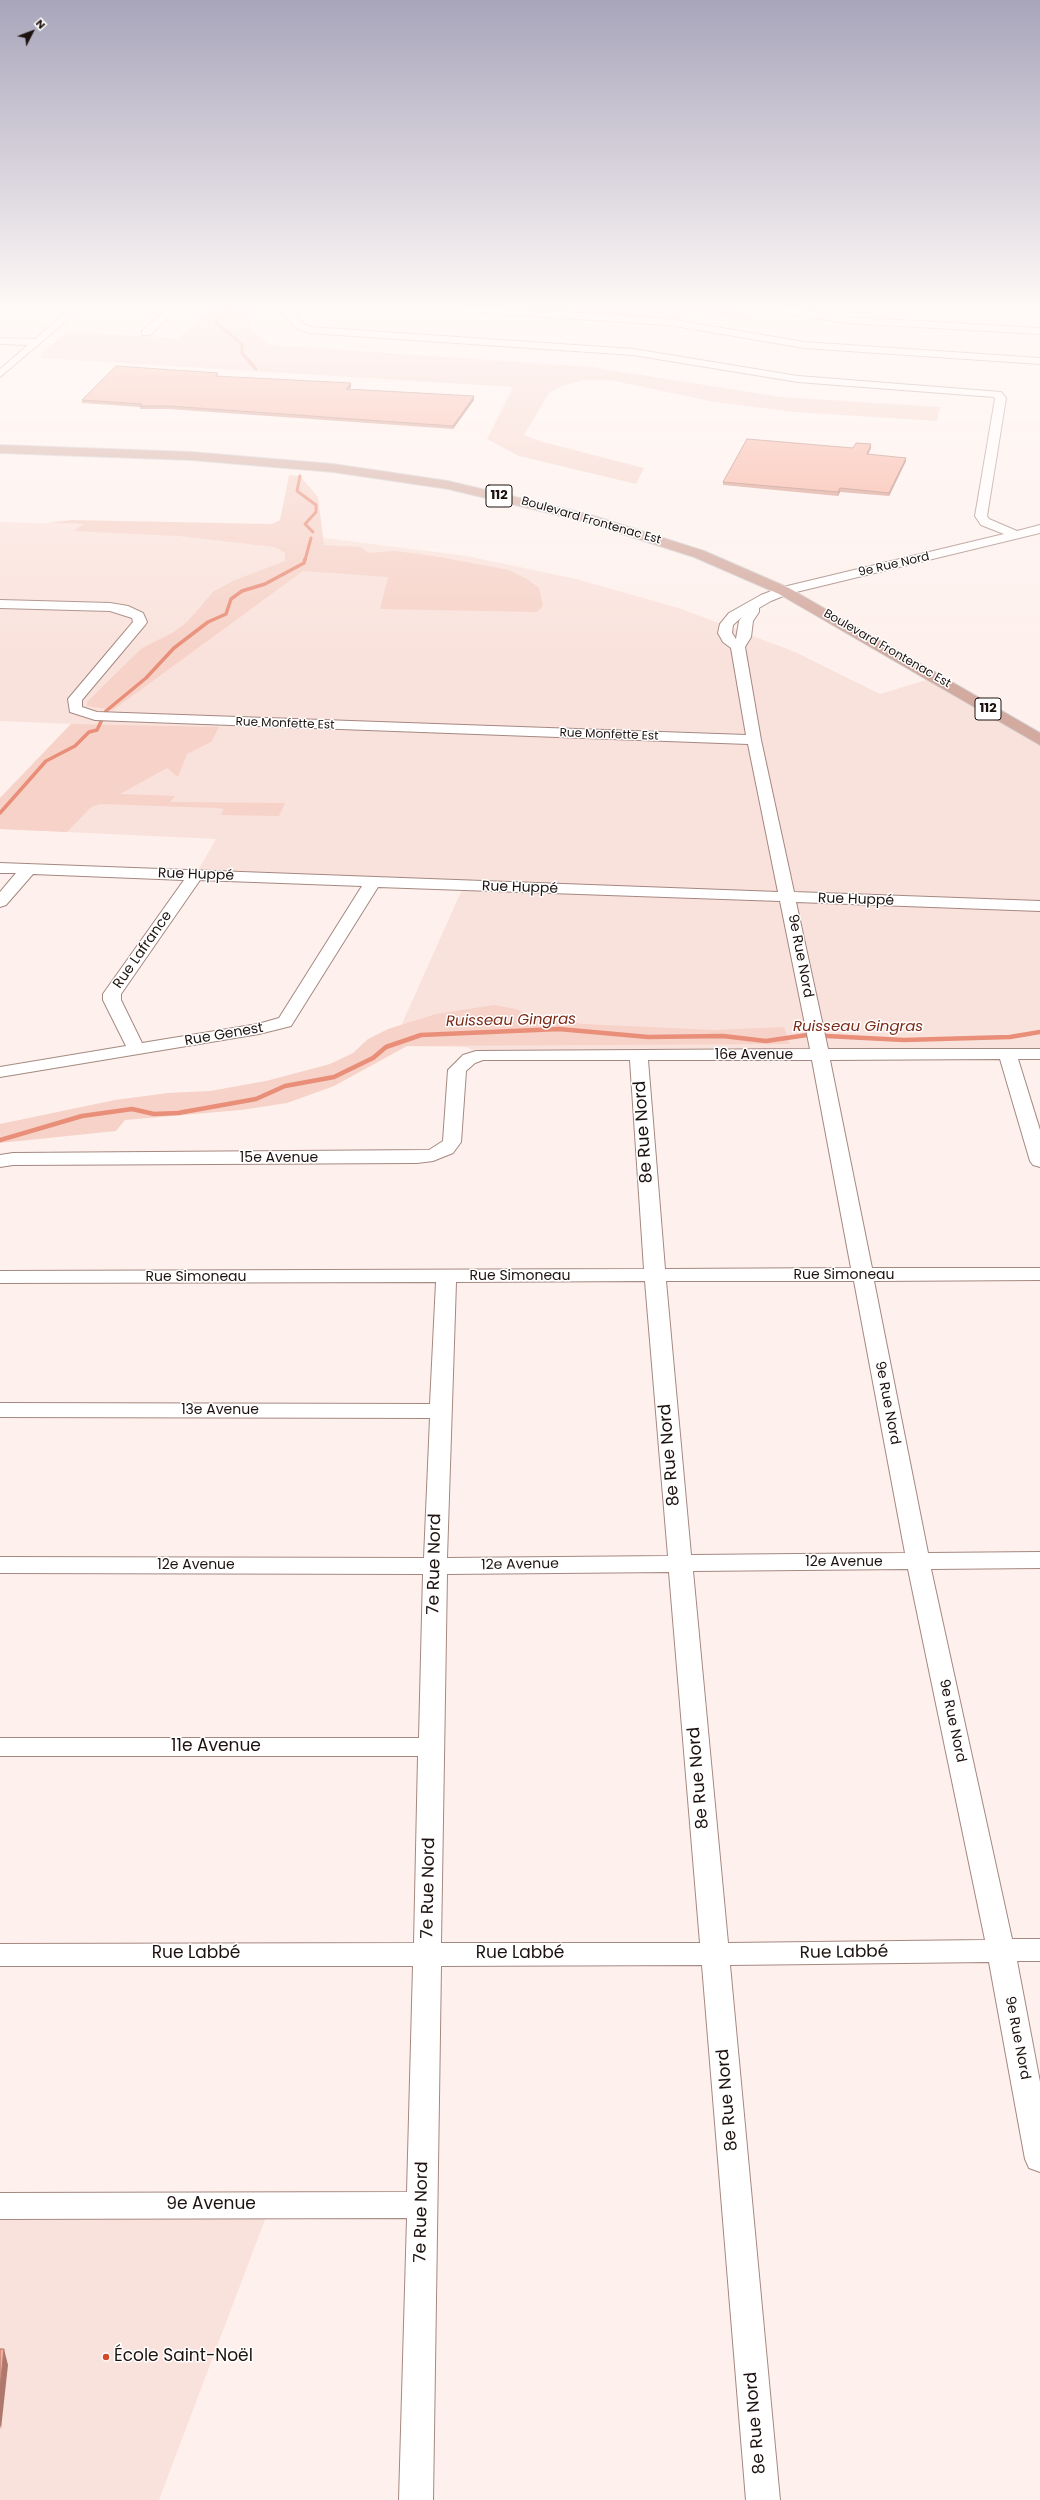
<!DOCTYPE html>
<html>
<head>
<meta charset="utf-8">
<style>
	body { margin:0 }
	#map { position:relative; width:1040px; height:2500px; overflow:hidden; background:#fef1ed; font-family:Poppins,sans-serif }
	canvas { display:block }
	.north { position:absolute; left:12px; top:12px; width:40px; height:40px; -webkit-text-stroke:3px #fff; paint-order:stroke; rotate:48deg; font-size:11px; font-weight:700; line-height:16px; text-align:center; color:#1c120f }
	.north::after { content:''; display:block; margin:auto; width:14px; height:18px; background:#1c120f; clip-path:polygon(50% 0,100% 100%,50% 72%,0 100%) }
</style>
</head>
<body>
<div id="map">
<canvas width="1040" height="2500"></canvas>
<div class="north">N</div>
</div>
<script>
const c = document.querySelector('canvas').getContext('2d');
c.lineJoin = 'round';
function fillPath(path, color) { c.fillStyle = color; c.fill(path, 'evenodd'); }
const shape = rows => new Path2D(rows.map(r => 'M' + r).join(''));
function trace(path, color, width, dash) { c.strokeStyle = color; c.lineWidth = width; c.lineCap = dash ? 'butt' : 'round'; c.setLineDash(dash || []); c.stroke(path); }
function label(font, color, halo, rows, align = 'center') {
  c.font = font + ' Poppins,sans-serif'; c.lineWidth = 3; c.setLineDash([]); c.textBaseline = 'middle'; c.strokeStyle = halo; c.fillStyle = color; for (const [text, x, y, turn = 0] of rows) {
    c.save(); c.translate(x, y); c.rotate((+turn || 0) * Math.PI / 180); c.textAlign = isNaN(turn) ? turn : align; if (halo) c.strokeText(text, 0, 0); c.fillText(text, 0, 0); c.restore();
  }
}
fillPath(shape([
	[0,522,156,526,301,535,467,556,576,579,679,608,795,652,880,694,936,677,1040,740,1040,1054,482,1055,466,1047,392,1046,464,885,196,874,216,839,0,829,0,798,71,724,0,721],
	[269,2209,159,2500,0,2500,0,2215]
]), '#fae2dc');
fillPath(shape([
	[584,305,719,305,764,322,687,310,675,323,577,316],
	[246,306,252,330,269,345,592,367,780,397,940,407,937,421,795,412,715,402,610,380,584,380,562,386,549,393,524,435,539,441,644,468,636,484,519,456,487,439,513,387,41,358,42,352,68,332,178,338,215,307],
	[289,475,300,476,318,497,324,545,361,547,368,553,395,551,434,556,509,570,527,579,539,588,543,606,537,612,380,609,388,577,303,571,113,710,87,706,87,702,142,648,174,632,188,621,214,591,235,580,285,561,285,553,274,547,179,536,73,531,84,524,47,523,72,520,272,524,280,520],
	[71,724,219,727,211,742,187,754,178,777,167,768,120,794,175,796,170,802,285,803,279,816,221,815,224,809,216,808,101,804,91,807,67,832,0,829,0,798],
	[494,1005,516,1009,532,1017,584,1024,714,1030,784,1027,790,1044,407,1046,334,1086,287,1103,241,1110,125,1120,116,1131,0,1143,0,1124,115,1100,168,1093,210,1091,266,1081,330,1064,353,1053,368,1039,388,1029,436,1014]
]), '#f6d2c8');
trace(shape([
	[224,305,229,314,216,321,217,324,242,344,242,353,256,369],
	[300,476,297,491,316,505,316,512,305,524,313,532],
	[305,560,311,538]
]), '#e98e78', 3);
trace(shape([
	[0,813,46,761,75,746,89,732,97,730,106,711,146,678,174,648,208,622,226,614,231,599,242,591,265,584,304,563,305,559]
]), '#e98e78', 3.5);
trace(shape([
	[0,1140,82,1116,132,1109,154,1114,178,1113,256,1099,285,1086,334,1077,373,1058,386,1047,421,1035,559,1029,648,1037,723,1036,766,1041,807,1035,904,1040,1010,1037,1040,1032]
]), '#e98e78', 4.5);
const minor = shape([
	[74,305,85,305,0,377,0,369,28,345,0,344,0,338,35,339,74,305],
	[171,305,182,305,150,335,142,335,142,331,171,305],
	[277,305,287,305,303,324,311,327,633,349,798,376,1001,392,1006,398,987,516,989,519,1017,531,1040,525,1040,533,788,594,771,601,759,608,759,612,753,621,751,637,745,647,761,740,794,892,1040,901,1040,911,796,902,828,1049,1040,1049,1040,1059,1018,1059,1040,1130,1040,1167,1033,1165,1030,1161,1000,1059,830,1060,872,1268,1040,1268,1040,1280,874,1281,928,1553,1040,1552,1040,1568,931,1569,1012,1939,1040,1939,1040,1961,1017,1961,1040,2082,1040,2172,1029,2168,1025,2159,989,1962,730,1965,780,2500,746,2500,702,1965,441,1966,433,2500,399,2500,407,2218,0,2219,0,2193,407,2192,413,1966,0,1966,0,1944,414,1943,418,1756,0,1756,0,1738,419,1738,423,1574,0,1573,0,1557,424,1558,430,1418,0,1417,0,1403,430,1404,436,1282,0,1283,0,1271,644,1269,630,1060,483,1060,475,1063,466,1071,461,1142,453,1153,433,1161,417,1163,13,1165,0,1167,0,1155,13,1153,429,1150,443,1141,448,1070,463,1055,476,1051,810,1049,780,901,378,887,291,1026,259,1034,0,1077,0,1067,126,1046,103,1000,103,994,184,880,33,874,6,905,0,907,0,892,16,873,0,873,0,863,778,892,748,744,95,720,70,712,68,699,133,622,132,618,110,611,0,608,0,600,110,603,128,606,143,613,147,622,145,625,82,700,82,707,97,712,746,735,731,648,723,642,718,633,720,624,729,613,761,595,779,588,1004,534,981,525,975,516,995,399,994,397,798,382,633,355,309,333,295,328,277,305],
	[742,617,739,621,736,639,732,633,733,625,742,617],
	[200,880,362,886,279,1018,258,1024,142,1043,121,1000,121,994,200,880],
	[648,1060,812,1060,851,1268,665,1269,648,1060],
	[645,1281,668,1556,447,1558,456,1282,645,1281],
	[666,1281,854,1281,905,1553,691,1555,666,1281],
	[908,1569,985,1940,728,1943,693,1571,908,1569],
	[669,1572,700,1943,441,1943,447,1574,669,1572],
	[404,305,455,305,669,319,804,342,1040,358,1040,364,804,348,669,325,409,308,404,305],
	[769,305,782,305,846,317,1040,328,1040,334,846,323,784,313,769,305]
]);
const major = shape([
	[0,445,191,452,333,464,448,481,591,515,704,551,789,588,1040,733,1040,745,779,594,694,557,582,521,448,489,333,472,191,460,0,453,0,445]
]);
trace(minor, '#a58880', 2);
trace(major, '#d2d0cf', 2);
fillPath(minor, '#fff');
fillPath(major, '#d3aaa0');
fillPath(shape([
	[218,373,218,377,351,383,351,387,349,389,474,396,474,400,453,429,169,409,140,409,140,407,82,403,82,400],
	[853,448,871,448,868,455,906,458,906,461,889,496,840,492,838,496,723,485,723,482]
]), '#d59584');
fillPath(shape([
	[351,383,351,387,346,392,346,389],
	[474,396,474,400,453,429,453,426],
	[871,444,871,448,866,458,867,454],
	[906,458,906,461,889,496,889,493],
	[840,488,840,492,838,496,838,492],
	[4,2349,8,2365,1,2429,0,2425,0,2388]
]), '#ae796c');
const building = shape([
	[116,366,218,373,215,376,351,383,346,389,474,396,453,426,169,406,140,406,142,404,82,400,116,366],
	[747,439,853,448,856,443,871,444,867,454,906,458,889,493,840,488,838,492,723,482,747,439],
	[0,2349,4,2349,0,2388,0,2349]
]);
fillPath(building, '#f8ad9a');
trace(building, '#ae796c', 1);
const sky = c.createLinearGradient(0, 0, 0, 655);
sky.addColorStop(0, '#a8a5bb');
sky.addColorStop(0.47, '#fff9f7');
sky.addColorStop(1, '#fff9f700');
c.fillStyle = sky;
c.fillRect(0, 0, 1040, 655);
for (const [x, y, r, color] of [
	[106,2357,4,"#d44a29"]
]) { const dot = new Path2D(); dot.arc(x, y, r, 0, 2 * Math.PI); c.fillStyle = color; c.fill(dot); trace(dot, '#fff', 1.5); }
label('12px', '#1c120f', '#fff', [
	["Boulevard Frontenac Est",591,521,16],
	["9e Rue Nord",894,565,-13],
	["Boulevard Frontenac Est",887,649,30],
	["Rue Monfette Est",285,724,2],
	["Rue Monfette Est",609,735,2]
]);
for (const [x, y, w] of [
	[499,496,26],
	[988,709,26]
]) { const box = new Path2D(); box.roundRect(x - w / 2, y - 11, w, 22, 3); c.fillStyle = '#fff'; c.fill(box); trace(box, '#1c120f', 1); }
label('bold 13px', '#1c120f', null, [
	["112",499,496],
	["112",988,709]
]);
label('14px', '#1c120f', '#fff', [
	["Rue Huppé",196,875,2],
	["Rue Huppé",520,888,2],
	["Rue Huppé",856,900,2],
	["Rue Lafrance",143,950,-55],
	["9e Rue Nord",800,956,79],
	["Rue Genest",224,1035,-10],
	["16e Avenue",754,1055],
	["15e Avenue",279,1158],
	["Rue Simoneau",844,1275],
	["Rue Simoneau",520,1276],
	["Rue Simoneau",196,1277],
	["9e Rue Nord",887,1403,79],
	["13e Avenue",220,1410],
	["12e Avenue",844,1562],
	["12e Avenue",196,1565],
	["12e Avenue",520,1565,-1],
	["9e Rue Nord",952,1721,78],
	["9e Rue Nord",1017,2038,79]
]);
label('italic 15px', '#7a2916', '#fff', [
	["Ruisseau Gingras",511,1021,-1],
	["Ruisseau Gingras",858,1027]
]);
label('17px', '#1c120f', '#fff', [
	["8e Rue Nord",644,1132,-94],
	["8e Rue Nord",670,1455,-95],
	["7e Rue Nord",435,1564,-89],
	["11e Avenue",216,1747],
	["8e Rue Nord",699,1778,-95],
	["7e Rue Nord",429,1888,-89],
	["Rue Labbé",844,1953,-1],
	["Rue Labbé",196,1954],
	["Rue Labbé",520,1954],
	["8e Rue Nord",728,2100,-95],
	["9e Avenue",211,2205],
	["7e Rue Nord",422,2212,-89],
	["8e Rue Nord",756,2423,-95]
]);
label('17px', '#1c120f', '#fff', [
	["École Saint-Noël",114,2357]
], 'left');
</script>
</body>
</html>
